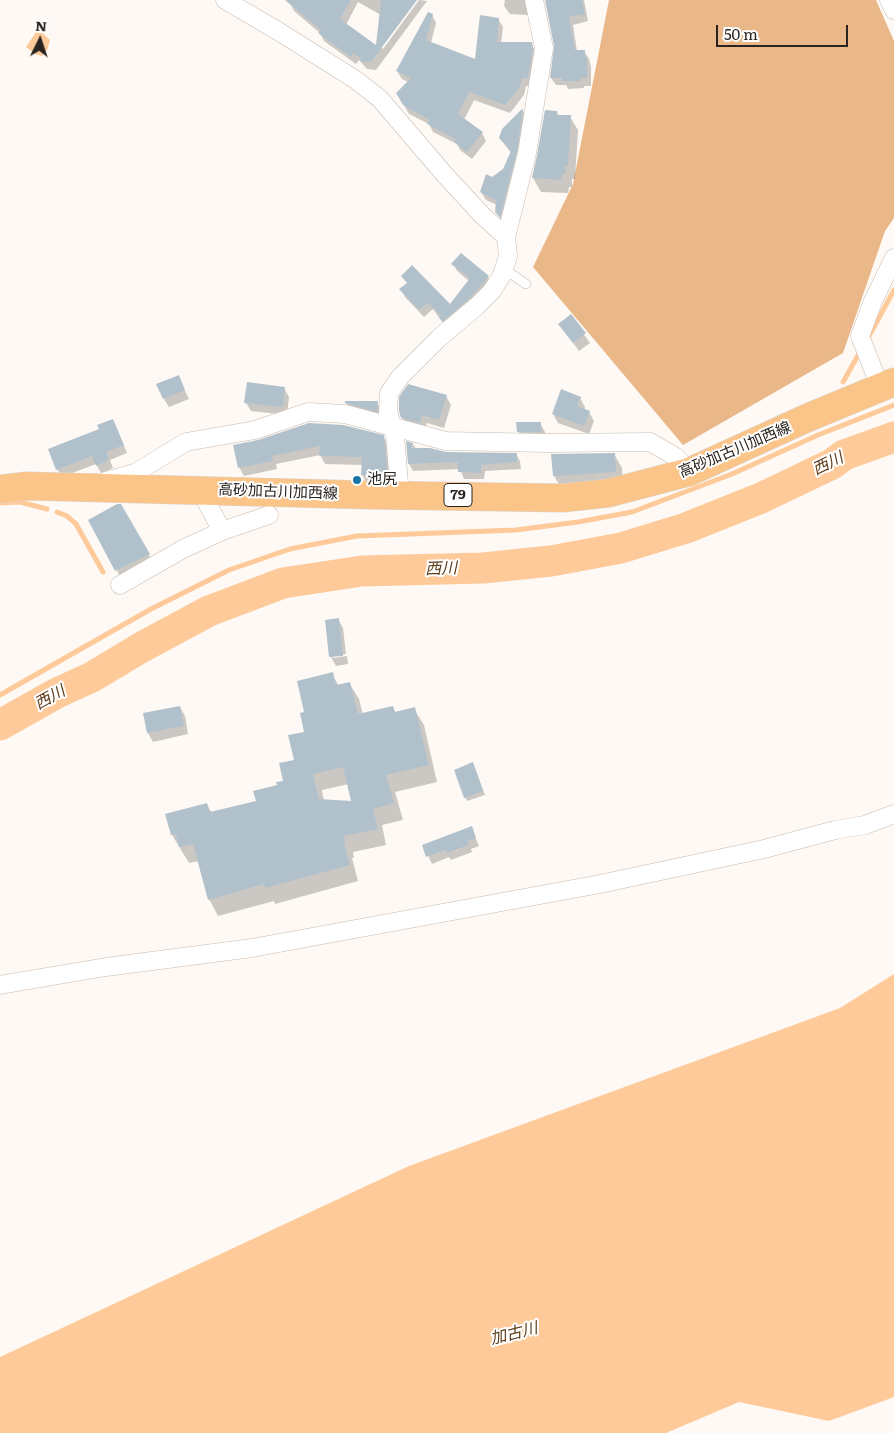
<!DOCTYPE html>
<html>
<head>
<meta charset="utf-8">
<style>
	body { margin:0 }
	#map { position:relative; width:894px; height:1433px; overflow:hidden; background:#fef9f4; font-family:Literata,serif }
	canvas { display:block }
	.north { position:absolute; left:15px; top:15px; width:50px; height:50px; -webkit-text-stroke:4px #fff; paint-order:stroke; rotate:4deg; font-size:14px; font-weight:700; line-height:20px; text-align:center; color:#28231f }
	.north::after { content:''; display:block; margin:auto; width:18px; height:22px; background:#28231f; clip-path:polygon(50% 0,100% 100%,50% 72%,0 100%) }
	.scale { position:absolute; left:716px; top:25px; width:132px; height:22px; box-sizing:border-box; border:2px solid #28231f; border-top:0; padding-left:6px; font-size:15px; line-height:18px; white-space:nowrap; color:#28231f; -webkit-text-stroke:4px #fff; paint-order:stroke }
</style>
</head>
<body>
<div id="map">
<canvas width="894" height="1433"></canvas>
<div class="north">N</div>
<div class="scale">50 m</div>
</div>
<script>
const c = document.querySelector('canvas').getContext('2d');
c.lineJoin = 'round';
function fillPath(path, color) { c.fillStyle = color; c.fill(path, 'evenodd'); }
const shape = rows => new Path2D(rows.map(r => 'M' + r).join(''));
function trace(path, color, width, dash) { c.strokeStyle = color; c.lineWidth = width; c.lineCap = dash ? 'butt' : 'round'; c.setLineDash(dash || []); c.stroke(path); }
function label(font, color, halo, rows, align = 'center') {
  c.font = font + ' Literata,"Noto Sans JP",serif'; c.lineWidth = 4; c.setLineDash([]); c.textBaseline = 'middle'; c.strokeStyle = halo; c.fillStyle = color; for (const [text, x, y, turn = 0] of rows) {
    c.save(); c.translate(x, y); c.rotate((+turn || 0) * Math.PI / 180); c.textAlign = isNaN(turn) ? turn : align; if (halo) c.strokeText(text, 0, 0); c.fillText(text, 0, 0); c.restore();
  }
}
fillPath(shape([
	[609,0,876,0,894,41,894,218,885,231,843,353,683,445,533,267,573,184]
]), '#eab788');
fillPath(shape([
	[38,29,50,40,48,48,42,56,35,54,26,47],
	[894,974,894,1397,829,1421,739,1402,666,1433,0,1433,0,1357,409,1166,840,1008]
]), '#feca9a');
fillPath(shape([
	[292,0,416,0,381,47,383,49,419,0,427,1,376,70,367,69,359,60,356,64,324,41,320,33,294,11,290,3],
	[358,2,381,15,377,48,346,25],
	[505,0,529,0,529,15,510,14,504,6],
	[546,0,584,0,588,21,573,25,577,51,584,51,589,59,591,67,591,86,584,86,584,88,568,89,566,85,556,85,551,78,556,46],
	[432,15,436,23,431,43,476,60,498,19,503,27,501,44,531,44,536,52,532,86,526,86,524,95,510,113,474,100,464,120,482,133,486,141,472,159,460,150,457,144,433,132,429,124,409,114,397,93,408,82,402,79,397,71],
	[523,111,527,118,504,224,496,212,497,205,486,200,481,192,492,178,504,170,511,153,500,138,503,130],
	[557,112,559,116,570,117,578,130,575,179,572,179,572,187,569,187,568,193,541,192,533,178,539,155],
	[453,264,488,277,492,285,445,326,433,309,424,317,405,297,401,289,408,284,450,306,469,281,457,271],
	[571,316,590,343,579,351,560,325],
	[178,376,189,399,169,407,164,399],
	[284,388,289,397,287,415,251,411,246,403],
	[446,396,451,405,444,428,427,423,424,431,407,427,402,417],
	[580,398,585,407,584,410,589,412,594,421,589,434,558,423,553,414],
	[346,403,377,403,382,411,382,420,352,412],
	[113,420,127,453,110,460,113,468,101,473,96,464,62,477,57,469],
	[540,423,545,432,545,441,523,440,518,431],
	[383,436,388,445,392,485,367,483,362,475,363,465,325,464,320,455,276,464,277,469,244,476,239,467,235,446],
	[413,444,416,449,446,453,516,454,520,461,521,469,485,471,484,479,464,479,460,469,413,471,409,464],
	[614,454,622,468,623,485,562,489,554,476,552,455],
	[120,505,153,562,121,578,89,520],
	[338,619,343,628,346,654,333,656,333,658,347,656,348,664,336,666,331,657],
	[332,674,339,686,349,683,359,699,363,715,393,708,396,713,414,709,424,725,437,782,395,792,403,820,382,825,386,845,353,852,354,858,352,858,358,881,275,904,274,901,218,916,209,899,199,861,189,863,172,835,206,804,212,813,257,802,285,782,295,761,305,733,306,713],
	[349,784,353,803,324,801,322,790],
	[180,707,185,716,188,734,153,742,148,733,145,714],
	[475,768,485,795,467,801,465,797],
	[471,828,479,846,471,849,472,852,451,860,449,857,432,864,423,845]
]), '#0003');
trace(shape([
	[868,338,894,290],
	[843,382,861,350],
	[0,503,20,502,47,509],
	[57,512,67,516,76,524,103,572],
	[0,695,151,609,229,570,290,549,357,536,516,530,578,522,632,512,732,474,818,435,894,405]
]), '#feca9a', 5);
trace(shape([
	[0,725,57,693,92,677,142,647,209,611,283,583,362,571,483,568,551,561,621,548,686,528,761,498,832,464,844,455,894,437]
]), '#feca9a', 31);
fillPath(shape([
	[285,0,351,0,340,19,376,45,381,0,417,0,371,62,361,62,361,59,354,53,351,57,318,33,321,30],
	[545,0,582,0,585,14,569,17,575,50,585,50,585,58,587,58,587,78,580,78,580,81,562,81,562,78,550,78,554,46],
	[428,12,433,14,426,40,475,59,480,15,499,18,497,42,532,42,533,48,528,78,522,78,520,87,505,105,469,92,458,114,483,132,467,152,454,142,456,139,427,124,430,120,403,105,396,93,411,78,396,71],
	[522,109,523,109,517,151,500,217,495,212,496,200,480,192,486,174,492,177,503,169,511,151,499,138,502,129],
	[545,110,557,111,557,115,571,115,568,166,565,166,565,174,562,174,561,180,532,178,537,155],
	[461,253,489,276,470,298,443,321,439,318,441,316,428,303,419,310,399,289,407,283,401,276,412,265,450,304,470,278,451,264],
	[571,314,586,333,573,343,558,324],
	[179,375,185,390,163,399,156,384],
	[247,382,285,387,283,407,244,403],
	[408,384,447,395,439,420,422,415,420,423,401,418,399,411,399,397],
	[561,389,581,397,577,406,590,411,584,426,552,414],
	[345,401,378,401,377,412,345,403],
	[113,419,124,445,106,452,109,460,96,466,92,456,56,470,48,449,99,429,97,425],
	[516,422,541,422,541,432,517,432],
	[309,423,343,425,384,435,388,477,361,475,362,457,319,456,320,446,272,456,273,461,238,468,233,445,258,440],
	[406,441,413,443,412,448,430,448,446,452,517,453,517,462,481,465,481,473,458,472,458,462,408,464],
	[615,453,616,472,553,476,551,454],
	[117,504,121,504,150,554,115,571,88,520],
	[339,618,343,656,329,657,325,620],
	[333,672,336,685,350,682,358,714,393,706,395,712,415,707,429,765,386,775,394,803,373,809,378,829,344,836,345,841,344,842,350,865,265,888,264,884,208,900,193,844,179,847,176,834,171,835,165,814,207,803,210,812,256,801,253,791,277,785,276,782,283,781,279,763,294,760,288,735,304,732,300,713,304,712,297,681],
	[343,767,351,801,319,799,313,774],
	[180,706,184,726,147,733,143,713],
	[473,762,483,791,464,798,454,770],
	[472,826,476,838,468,841,469,845,446,853,445,850,426,857,422,845]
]), '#b1c1cb');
const service = shape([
	[504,269,526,284]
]);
const minor = shape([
	[225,0,278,31,356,80,380,99,445,175,481,214,506,237],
	[889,0,894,10],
	[880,387,860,336,873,301,894,258],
	[106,481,135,473,186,442,255,430,308,412,345,414,446,441,547,443,650,442,676,457,689,472],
	[200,490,222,531],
	[400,495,395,436,388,412,389,393,400,377,439,338,477,306,492,291,502,275,508,256,506,237,527,153,544,48,534,0],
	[120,585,183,549,222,531,269,515],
	[0,985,106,967,252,948,600,884,764,849,835,830,865,825,894,814]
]);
const primary = shape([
	[0,489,26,486,369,495,563,498,609,493,689,472,807,418,894,382]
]);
trace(service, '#c7baae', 10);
trace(minor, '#c7baae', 19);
trace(primary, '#d8d7d7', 29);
trace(service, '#fff', 9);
trace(minor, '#fff', 18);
trace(primary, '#fbc488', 28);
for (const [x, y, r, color] of [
	[357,480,5,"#1874a2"]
]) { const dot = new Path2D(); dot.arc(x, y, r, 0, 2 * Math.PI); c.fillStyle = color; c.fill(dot); trace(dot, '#fff', 2); }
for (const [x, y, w] of [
	[458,495,28]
]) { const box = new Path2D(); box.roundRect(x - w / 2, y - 11.5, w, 23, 4); c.fillStyle = '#fff'; c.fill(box); trace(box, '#28231f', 1); }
label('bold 14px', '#28231f', null, [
	["79",458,495]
]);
label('15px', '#28231f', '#fff', [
	["高砂加古川加西線",735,450,-23],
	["高砂加古川加西線",278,492,2]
]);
label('15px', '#28231f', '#fff', [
	["池尻",367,480]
], 'left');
label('italic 16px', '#5e3c18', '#fff', [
	["西川",828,464,-26],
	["西川",441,569,-2],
	["西川",50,698,-29],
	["加古川",514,1334,-14]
]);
</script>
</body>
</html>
